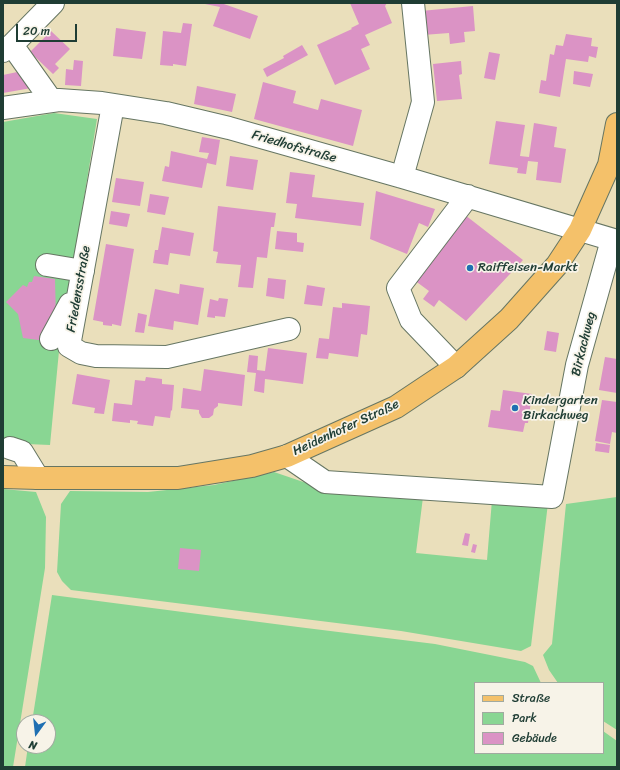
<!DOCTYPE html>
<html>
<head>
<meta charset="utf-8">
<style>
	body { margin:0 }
	#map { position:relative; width:620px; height:770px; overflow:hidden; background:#eadfbb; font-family:Sriracha,sans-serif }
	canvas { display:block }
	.frame { position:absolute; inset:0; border:4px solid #1f3d34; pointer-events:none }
	.legend { position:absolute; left:474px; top:682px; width:130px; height:72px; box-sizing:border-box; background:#f7f3e8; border:1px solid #a1aaa0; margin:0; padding:5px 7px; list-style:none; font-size:12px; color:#1f3d34 }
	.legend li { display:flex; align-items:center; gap:8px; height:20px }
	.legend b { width:20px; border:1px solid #a1aaa0 }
	.north { position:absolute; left:16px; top:714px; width:40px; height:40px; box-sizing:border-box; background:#f7f3e8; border:1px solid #a1aaa0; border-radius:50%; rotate:195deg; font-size:11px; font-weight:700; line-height:16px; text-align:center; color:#1f3d34 }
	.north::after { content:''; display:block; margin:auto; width:14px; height:18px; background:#1f6fb2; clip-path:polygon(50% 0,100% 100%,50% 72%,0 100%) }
	.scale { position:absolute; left:16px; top:24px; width:61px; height:18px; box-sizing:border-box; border:2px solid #1f3d34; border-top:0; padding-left:5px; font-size:12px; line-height:14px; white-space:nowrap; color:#1f3d34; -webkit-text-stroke:3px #f7f3e8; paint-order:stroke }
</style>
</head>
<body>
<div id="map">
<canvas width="620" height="770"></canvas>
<div class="frame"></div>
<ul class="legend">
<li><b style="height:5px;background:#f4c16a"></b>Straße</li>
<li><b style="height:11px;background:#89d693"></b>Park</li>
<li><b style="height:11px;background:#db93c5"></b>Gebäude</li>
</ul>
<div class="north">N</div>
<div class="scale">20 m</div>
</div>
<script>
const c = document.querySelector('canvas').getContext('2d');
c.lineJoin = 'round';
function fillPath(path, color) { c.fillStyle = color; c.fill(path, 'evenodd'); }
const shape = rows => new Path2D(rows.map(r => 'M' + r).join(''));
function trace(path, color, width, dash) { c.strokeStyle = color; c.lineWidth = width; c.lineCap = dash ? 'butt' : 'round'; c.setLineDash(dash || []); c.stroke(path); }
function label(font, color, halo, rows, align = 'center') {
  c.font = font + ' Sriracha,sans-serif'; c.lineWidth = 3.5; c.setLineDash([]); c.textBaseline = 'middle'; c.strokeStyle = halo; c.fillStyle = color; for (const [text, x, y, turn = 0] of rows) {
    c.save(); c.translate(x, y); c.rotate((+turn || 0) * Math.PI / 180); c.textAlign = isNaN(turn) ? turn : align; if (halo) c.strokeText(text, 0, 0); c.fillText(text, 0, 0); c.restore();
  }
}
fillPath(shape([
	[54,113,97,119,59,351,50,445,3,443,3,122],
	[274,472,321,488,423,497,416,553,487,560,492,500,548,503,531,646,521,651,401,631,71,590,62,581,57,572,61,504,70,491,148,492,214,485],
	[3,489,36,492,46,517,45,568,13,767,3,767],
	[617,497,617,730,603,721,603,683,558,683,549,670,543,655,552,644,566,504],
	[52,595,298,627,435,644,525,662,533,666,541,683,475,683,475,753,603,753,603,731,617,741,617,767,25,767,28,746,48,746,48,722,32,722]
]), '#89d693');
fillPath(shape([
	[205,3,221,3,258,16,250,39,213,26,220,7,205,4],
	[350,3,387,3,385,6,392,23,365,35,370,45,361,49,370,69,335,85,317,45,352,29,351,28,359,24],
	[473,6,475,31,464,32,465,42,450,44,449,33,423,35,421,11],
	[183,23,192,24,186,66,173,64,173,66,160,65,163,31,181,33],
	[116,28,146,32,142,59,113,56],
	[51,31,70,49,55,64,59,68,53,74,30,52],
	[566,34,592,38,591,46,598,47,596,58,589,56,588,62,566,59,560,97,539,93,541,80,546,81,550,54,554,55,556,45,563,46],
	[302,45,308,55,267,77,263,69,284,58,283,56],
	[489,52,500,54,495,80,484,78],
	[74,60,83,61,81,86,65,85,66,69,73,70],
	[461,61,462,74,459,75,462,99,437,101,433,64],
	[22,71,37,87,3,93,3,75],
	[574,71,593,74,590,87,573,84],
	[263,82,296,91,293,103,318,110,321,99,362,110,353,146,254,119],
	[197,86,236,94,232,112,194,104],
	[496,121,525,125,520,156,529,157,534,123,557,127,554,147,566,149,561,183,536,180,538,162,528,161,526,174,517,173,518,168,489,164],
	[202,137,220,140,216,165,207,163,202,188,162,181,165,166,169,167,171,151,207,159,209,153,199,152],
	[230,156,258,160,253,190,226,186],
	[290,172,315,175,312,197,364,203,361,226,295,218,297,204,286,203],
	[116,178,144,182,140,206,112,202],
	[376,191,435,209,428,227,419,223,407,254,370,239],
	[150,194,169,197,165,215,147,212],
	[218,206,276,213,274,227,271,227,267,258,257,257,253,288,238,287,241,265,216,263,218,252,213,251],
	[111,211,130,214,127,227,109,224],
	[465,215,523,260,466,321,439,300,434,307,423,299,429,291,414,280],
	[162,227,194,233,190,256,170,253,168,265,153,263,155,250,158,250],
	[277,231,297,233,297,242,304,243,303,252,275,249],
	[106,244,134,249,121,326,112,324,112,326,103,325,103,322,93,320],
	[34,276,55,279,56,320,46,341,23,338,18,314,6,302,23,285,27,287,29,282,32,282],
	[268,278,286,280,284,299,266,296],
	[180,284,204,288,198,325,174,321,173,330,148,326,155,289,179,294],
	[307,285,325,288,322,306,304,304],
	[219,298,228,299,225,317,215,316,215,318,207,317,210,299,218,301],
	[342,303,370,306,367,335,361,334,358,357,329,353,328,359,316,358,319,338,329,339,333,307,342,308],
	[138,313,147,315,144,333,135,332],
	[547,331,559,333,556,352,544,350],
	[268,348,307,353,303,384,265,379,264,393,254,391,256,373,247,372,249,355,258,356,257,370,265,371],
	[605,357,617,359,617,393,599,390],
	[204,369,245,375,242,406,218,403,218,406,214,409,213,415,209,418,202,418,199,413,199,410,181,408,183,388,201,391],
	[77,374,110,380,104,414,94,413,95,408,72,404],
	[146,377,162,379,162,384,174,385,172,411,171,410,170,418,155,416,153,426,137,424,138,421,130,420,130,423,112,421,114,403,132,405,135,380,145,381],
	[503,390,532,394,528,423,525,423,523,432,488,427,491,410,500,411],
	[602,400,617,402,617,433,612,432,610,444,595,441],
	[596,443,610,445,609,453,595,451],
	[465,533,470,534,468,546,462,545],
	[473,544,477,545,475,553,471,552],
	[180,548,201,550,199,571,178,569]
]), '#db93c5');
const minor = shape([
	[12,45,51,100],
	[3,51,12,45,53,3],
	[113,105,69,346,81,353,96,356,167,357,289,329],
	[3,108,59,100,102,103,166,113,229,128,402,177,617,241],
	[402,177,423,102,413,3],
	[47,265,83,271],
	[51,339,70,304],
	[456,367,411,320,398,288,468,196],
	[10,448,22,452,38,478],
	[287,456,325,482,552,497,577,365,612,240]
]);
const major = shape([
	[3,477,38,478,178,478,252,466,287,456,396,407,456,367,509,319,557,265,580,230,609,165,617,124]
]);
trace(minor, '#667663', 24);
trace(major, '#667663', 24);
trace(minor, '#fff', 22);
trace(major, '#f4c16a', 22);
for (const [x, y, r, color] of [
	[470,268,4,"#1f6fb2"],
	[515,408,4,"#1f6fb2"]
]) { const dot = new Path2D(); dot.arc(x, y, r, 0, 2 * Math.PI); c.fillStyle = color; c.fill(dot); trace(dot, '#f7f3e8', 1.5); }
label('13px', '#1f3d34', '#f7f3e8', [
	["Friedhofstraße",294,147,16],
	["Friedensstraße",79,289,-80],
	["Birkachweg",584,344,-76],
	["Heidenhofer Straße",346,428,-25]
]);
label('13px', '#1f3d34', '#f7f3e8', [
	["Raiffeisen-Markt",478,268],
	["Kindergarten",523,401],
	["Birkachweg",523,416]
], 'left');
</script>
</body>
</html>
